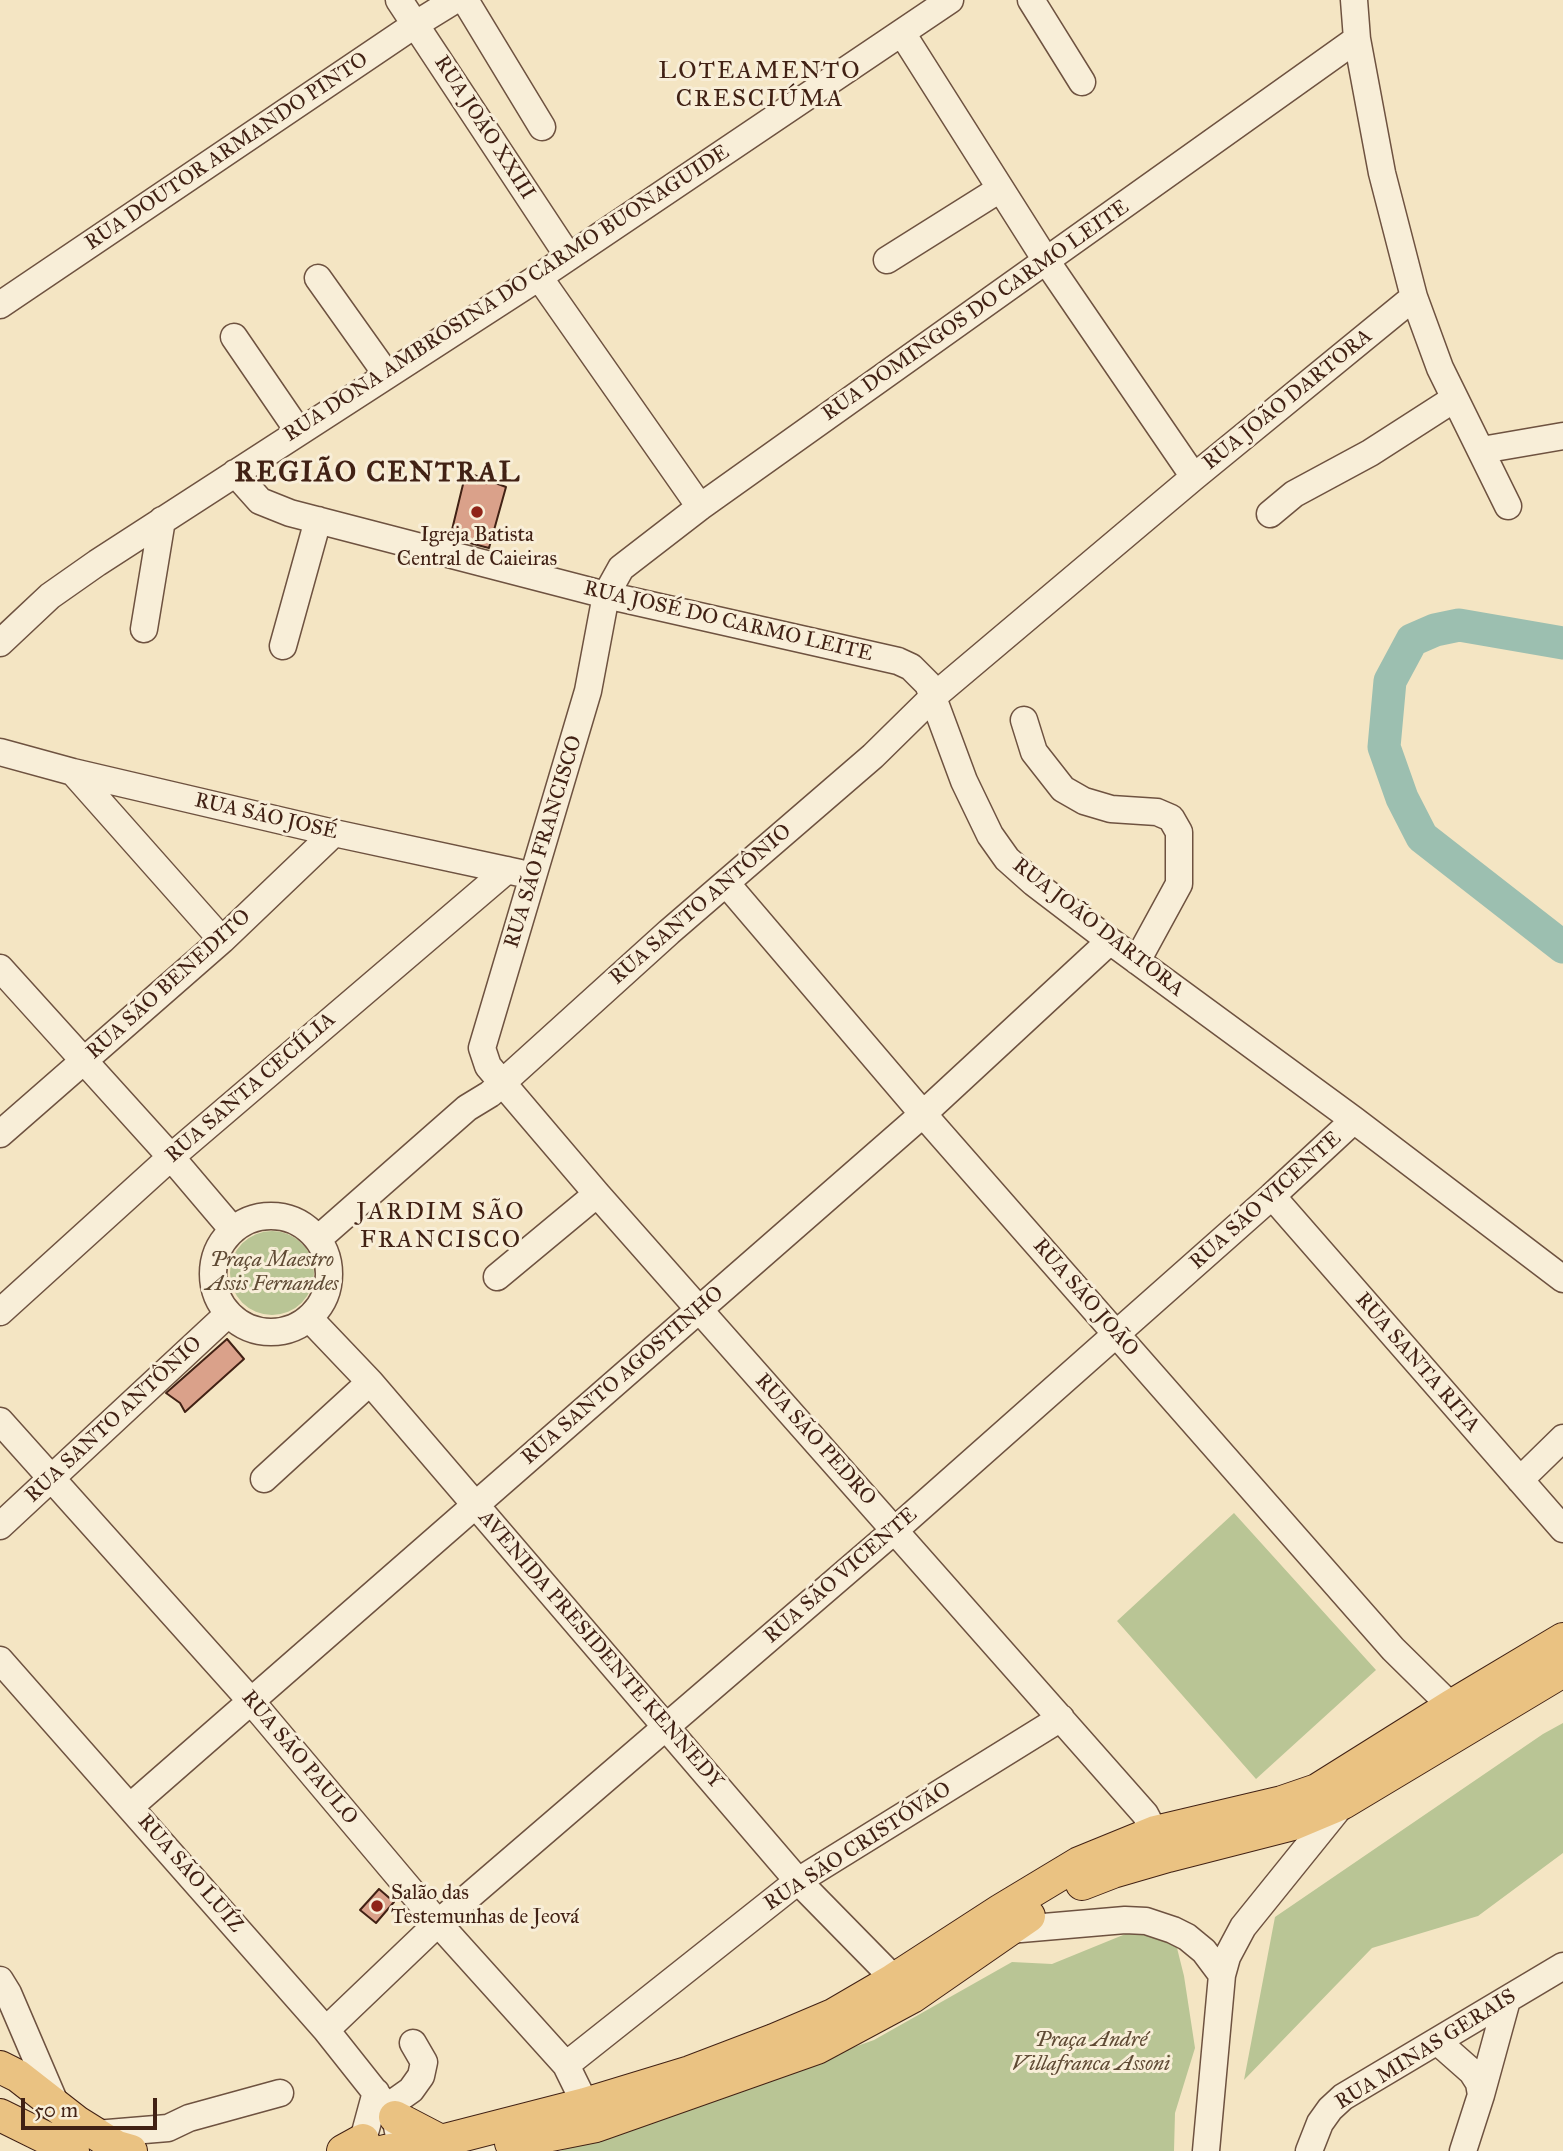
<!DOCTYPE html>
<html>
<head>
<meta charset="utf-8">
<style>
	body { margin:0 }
	#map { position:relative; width:1563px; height:2151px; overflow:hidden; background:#f4e5c3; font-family:"IM FELL Great Primer",serif }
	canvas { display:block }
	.scale { position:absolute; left:21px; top:2098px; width:136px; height:32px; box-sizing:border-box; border:4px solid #412114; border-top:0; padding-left:9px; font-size:21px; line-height:24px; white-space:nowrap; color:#412114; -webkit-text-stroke:5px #f8eed8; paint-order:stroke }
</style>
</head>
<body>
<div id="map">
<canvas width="1563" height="2151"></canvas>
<div class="scale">50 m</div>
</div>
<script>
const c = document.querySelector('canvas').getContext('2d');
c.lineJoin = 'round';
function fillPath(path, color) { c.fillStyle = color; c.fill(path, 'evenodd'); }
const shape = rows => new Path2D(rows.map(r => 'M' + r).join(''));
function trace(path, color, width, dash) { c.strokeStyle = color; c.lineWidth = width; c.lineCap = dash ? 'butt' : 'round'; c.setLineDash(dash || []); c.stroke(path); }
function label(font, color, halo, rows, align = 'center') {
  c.font = font + ' "IM FELL Great Primer",serif'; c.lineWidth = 6; c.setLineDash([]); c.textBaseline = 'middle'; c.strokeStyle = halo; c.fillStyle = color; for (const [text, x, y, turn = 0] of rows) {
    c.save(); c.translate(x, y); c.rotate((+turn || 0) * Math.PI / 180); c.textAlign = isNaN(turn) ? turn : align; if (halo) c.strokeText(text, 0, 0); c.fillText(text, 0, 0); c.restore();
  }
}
fillPath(shape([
	'230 1273a42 42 0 1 1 84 0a42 42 0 1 1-84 0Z',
	[1234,1513,1376,1670,1256,1779,1117,1621],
	[1563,1723,1563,1853,1478,1916,1372,1948,1244,2080,1275,1917,1543,1734],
	[1128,1933,1159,1934,1177,1948,1184,1976,1195,2048,1175,2113,1174,2151,560,2151,874,2040,1012,1962,1052,1964]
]), '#b9c595');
trace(shape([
	[1563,643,1459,625,1435,630,1412,640,1390,681,1384,747,1402,798,1422,837,1563,947]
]), '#9cbfb0', 33);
const building = shape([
	[466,472,506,487,489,548,450,538,466,472],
	[227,1339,244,1359,185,1412,180,1403,166,1393,227,1339],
	[379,1889,394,1902,376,1923,360,1910,379,1889]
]);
fillPath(building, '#daa18a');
trace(building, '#412114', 2);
const minor = shape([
	[399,0,568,256],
	[465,0,542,127],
	[1031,0,1082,82],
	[1354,0,1357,39,1382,173,1414,297,1440,368,1508,506],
	[902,33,1047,262,1194,477],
	[887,260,1000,189],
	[539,277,700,507],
	[318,278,387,375],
	[0,305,416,24,455,0],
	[234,337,299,432],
	[1482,450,1563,436],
	[235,473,260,501,290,513,606,595,898,661,911,667,928,684,964,781,990,835,1007,859,1034,883,1110,941,1354,1120,1563,1279],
	[1270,514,1294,494,1370,453,1454,399],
	[144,629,162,520],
	[0,643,50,596,97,563,539,277,950,0],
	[283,646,318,520],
	[1024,720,1034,752,1063,789,1084,801,1111,809,1157,812,1171,818,1179,832,1179,884,1137,961],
	[0,752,73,772,334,833,520,873],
	[73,772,222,940],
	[726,883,923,1114,1117,1335,1393,1649,1451,1706,1462,1720],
	[0,968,171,1157,233,1230],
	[0,1134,222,940,334,833],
	[1272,1196,1563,1529],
	'213 1274a58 58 0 1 1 116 0a58 58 0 1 1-116 0Z',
	[318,1239,467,1108,490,1094,669,932,873,756,933,697,1194,477,1414,297],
	[497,1277,597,1194],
	[0,1312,171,1157,507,870],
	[309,1318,370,1382,798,1881,907,1992],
	[0,1421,251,1701,438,1923,566,2065,593,2120],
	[264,1479,370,1382],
	[1520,1480,1563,1438],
	[0,1526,228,1314],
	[0,1660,326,2030,395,2117,399,2136],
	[131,1806,923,1114,1110,941],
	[1164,1850,1145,1814,597,1194,488,1066,482,1048,588,691,606,595,621,568,700,507,1357,39],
	[1009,1930,1125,1920,1146,1921,1173,1930,1187,1937,1204,1951,1222,1975],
	[0,1980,8,1993,56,2105],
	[326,2030,438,1923,895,1530,1272,1196,1354,1120],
	[1438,2042,1472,2072,1479,2083,1481,2095],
	[566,2065,798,1881,1061,1718],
	[387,2107,411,2090,421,2076,424,2062,413,2043],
	[96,2134,168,2128,189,2118,280,2093],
	[364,2151,363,2140,376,2092],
	[1206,2151,1222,1975,1227,1957,1243,1927,1343,1803],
	[1309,2151,1320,2123,1330,2109,1343,2097,1563,1966],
	[1463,2151,1481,2095,1507,2000]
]);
const major = shape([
	[1082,1884,1113,1872,1168,1856,1293,1824,1343,1803,1563,1671],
	[0,2067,18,2076,77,2122,117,2147,131,2151],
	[0,2115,73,2151],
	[395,2117,441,2141],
	[511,2143,596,2126,817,2048,912,1997,1029,1916],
	[343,2151,363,2140],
	[385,2151,441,2141,585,2104,690,2072,774,2040,833,2015,893,1980,1001,1910,1079,1863,1155,1832,1282,1802,1317,1790,1451,1706,1563,1639]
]);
trace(minor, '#6e5240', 29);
trace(major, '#412114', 34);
trace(minor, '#f8eed8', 26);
trace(major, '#eac282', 32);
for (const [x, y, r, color] of [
	[477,512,7,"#8f2418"],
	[377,1906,7,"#8f2418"]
]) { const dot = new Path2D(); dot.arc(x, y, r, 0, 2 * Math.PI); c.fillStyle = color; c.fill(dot); trace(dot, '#f8eed8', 2.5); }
label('21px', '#412114', '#f8eed8', [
	["RUA JOÃO XXIII",484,128,57],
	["RUA DOUTOR ARMANDO PINTO",227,152,-34],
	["RUA DONA AMBROSINA DO CARMO BUONAGUIDE",507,294,-33],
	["RUA DOMINGOS DO CARMO LEITE",976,311,-35],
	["RUA JOÃO DARTORA",1288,400,-39],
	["RUA JOSÉ DO CARMO LEITE",728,622,13],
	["RUA SÃO JOSÉ",266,817,13],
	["RUA SÃO FRANCISCO",544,842,-73],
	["RUA SANTO ANTÔNIO",701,905,-41],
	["RUA JOÃO DARTORA",1098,928,38],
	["RUA SÃO BENEDITO",169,985,-42],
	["RUA SANTA CECÍLIA",251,1088,-41],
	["RUA SÃO VICENTE",1266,1201,-42],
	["RUA SÃO JOÃO",1085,1298,49],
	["RUA SANTA RITA",1417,1363,49],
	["RUA SANTO AGOSTINHO",623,1376,-41],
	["RUA SANTO ANTÔNIO",114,1420,-43],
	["RUA SÃO PEDRO",815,1440,48],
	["RUA SÃO VICENTE",841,1576,-41],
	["AVENIDA PRESIDENTE KENNEDY",600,1650,49],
	["RUA SÃO PAULO",299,1758,50],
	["RUA SÃO CRISTÓVÃO",858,1847,-33],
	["RUA SÃO LUÍZ",190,1874,49],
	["RUA MINAS GERAIS",1426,2050,-32]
]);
label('21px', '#412114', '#f8eed8', [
	["Igreja Batista",477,536],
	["Central de Caieiras",477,560],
	["Salão das",391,1894,"left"],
	["Testemunhas de Jeová",391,1918,"left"]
]);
label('italic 21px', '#5f4a34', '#f8eed8', [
	["Praça Maestro",272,1261],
	["Assis Fernandes",272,1285],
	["Praça André",1091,2041],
	["Villafranca Assoni",1091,2065]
]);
c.letterSpacing = '2px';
label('24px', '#412114', '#f8eed8', [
	["LOTEAMENTO",760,72],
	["CRESCIÚMA",760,100],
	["JARDIM SÃO",441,1213],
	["FRANCISCO",441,1241]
]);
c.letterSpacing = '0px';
c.letterSpacing = '2px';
label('bold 28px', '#412114', '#f8eed8', [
	["REGIÃO CENTRAL",378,474]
]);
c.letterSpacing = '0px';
</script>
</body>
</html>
